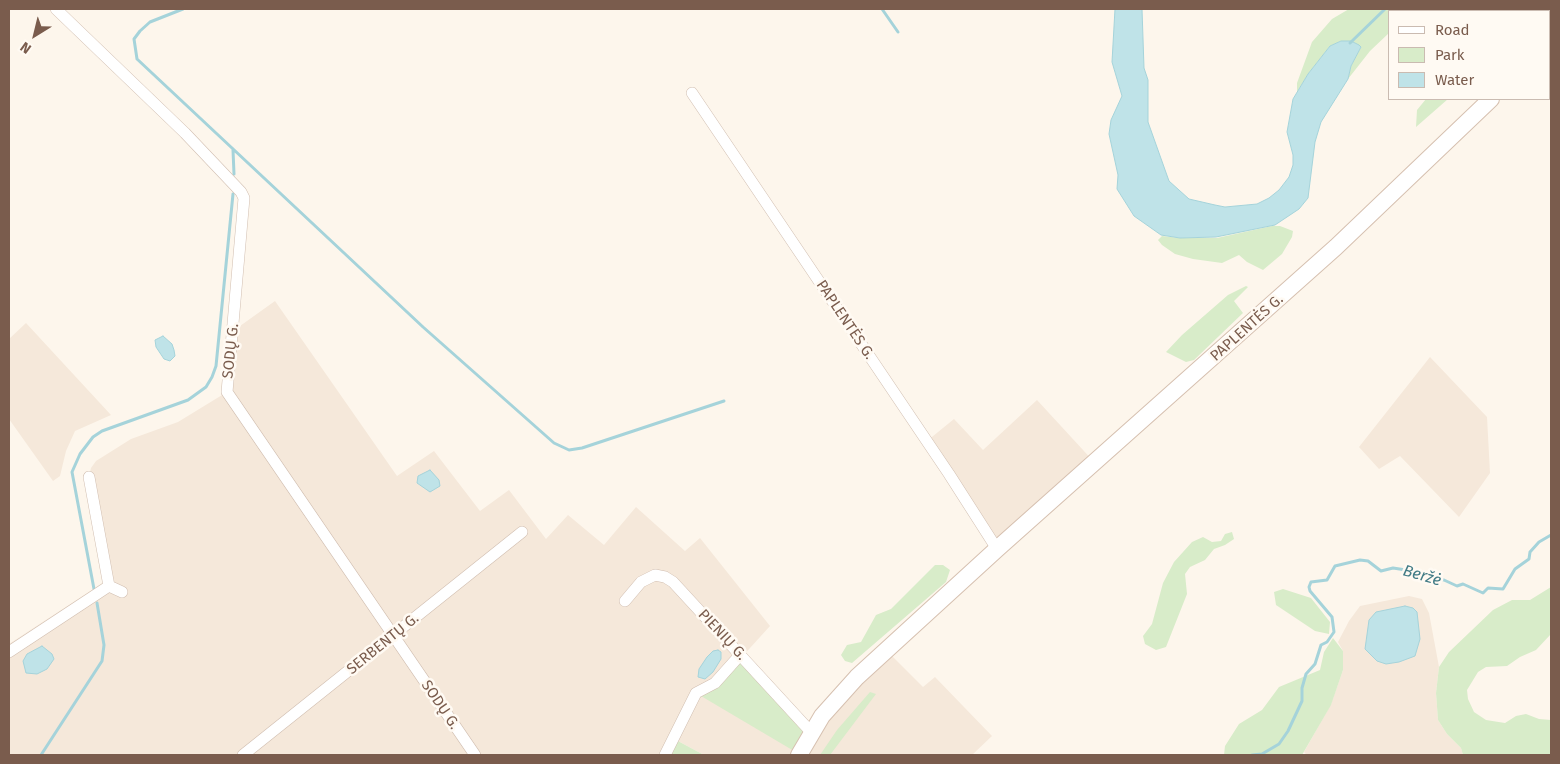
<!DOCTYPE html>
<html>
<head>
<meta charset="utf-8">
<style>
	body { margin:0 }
	#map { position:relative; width:1560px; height:764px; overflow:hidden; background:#fdf6ec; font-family:"Fira Sans",sans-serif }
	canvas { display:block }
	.frame { position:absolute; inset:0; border:10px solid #7a5c4d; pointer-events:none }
	.legend { position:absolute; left:1388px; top:10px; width:162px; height:90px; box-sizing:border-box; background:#fffaf3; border:1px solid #cabbb1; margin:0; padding:6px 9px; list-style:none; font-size:15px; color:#7a5c4d }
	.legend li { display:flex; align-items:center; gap:10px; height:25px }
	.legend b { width:25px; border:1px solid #cabbb1 }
	.north { position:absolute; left:10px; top:10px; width:50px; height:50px; -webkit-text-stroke:4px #fffaf3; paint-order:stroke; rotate:216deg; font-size:14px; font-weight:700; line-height:20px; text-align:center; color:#7a5c4d }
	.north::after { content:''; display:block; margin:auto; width:18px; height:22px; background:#7a5c4d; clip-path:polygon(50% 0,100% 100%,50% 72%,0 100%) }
</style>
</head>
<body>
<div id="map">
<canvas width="1560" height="764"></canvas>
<div class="frame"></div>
<ul class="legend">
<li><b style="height:6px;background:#fff"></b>Road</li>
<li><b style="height:14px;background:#d8ecc9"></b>Park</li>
<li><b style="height:14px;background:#bfe3e8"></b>Water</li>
</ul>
<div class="north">N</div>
</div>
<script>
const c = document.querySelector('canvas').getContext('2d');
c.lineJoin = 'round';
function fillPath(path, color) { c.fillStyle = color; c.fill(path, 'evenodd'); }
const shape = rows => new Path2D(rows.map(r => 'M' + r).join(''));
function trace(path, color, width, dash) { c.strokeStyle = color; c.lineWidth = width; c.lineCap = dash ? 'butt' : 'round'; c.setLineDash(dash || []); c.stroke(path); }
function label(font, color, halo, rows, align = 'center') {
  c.font = font + ' "Fira Sans",sans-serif'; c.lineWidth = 5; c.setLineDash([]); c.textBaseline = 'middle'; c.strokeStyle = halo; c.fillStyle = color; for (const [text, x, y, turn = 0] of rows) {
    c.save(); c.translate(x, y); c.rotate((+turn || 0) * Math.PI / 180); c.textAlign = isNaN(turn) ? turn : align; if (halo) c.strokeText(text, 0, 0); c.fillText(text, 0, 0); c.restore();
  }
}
fillPath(shape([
	[275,301,397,476,434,451,480,511,509,490,546,539,568,515,604,545,636,507,685,551,700,538,770,626,740,659,794,751,791,755,704,755,676,740,670,755,9,755,9,644,104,582,89,477,91,468,96,461,131,439,178,422,227,392,233,331],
	[26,323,111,415,75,431,66,451,60,476,53,481,9,419,9,339],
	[1430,357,1487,417,1490,473,1459,517,1400,456,1379,469,1359,447],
	[1037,400,1095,463,997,549,927,441,954,419,983,450],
	[1409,596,1422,599,1429,613,1439,667,1436,693,1438,720,1447,734,1461,748,1463,755,1307,755,1304,752,1331,704,1343,670,1343,651,1338,642,1349,621,1360,606],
	[890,654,923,687,935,677,992,736,972,755,805,755,840,705]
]), '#f5e8da');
fillPath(shape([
	[1349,9,1418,9,1416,11,1389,11,1389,33,1370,51,1348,79,1351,66,1361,47,1351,41,1341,41,1330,46,1308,74,1297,92,1297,83,1312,42,1332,19],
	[1426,99,1448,99,1416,127,1417,110],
	[1272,226,1280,226,1293,231,1292,237,1282,254,1263,270,1247,262,1239,255,1222,263,1193,259,1175,254,1162,245,1158,240,1162,236,1180,238,1217,238],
	[1246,286,1248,287,1234,301,1243,313,1194,360,1186,362,1166,352,1182,335,1228,295],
	[1232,532,1234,539,1225,545,1214,549,1205,560,1190,567,1185,574,1187,594,1166,647,1156,650,1145,644,1143,636,1152,624,1163,583,1174,562,1192,542,1203,537,1212,542,1221,541,1225,534],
	[935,565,943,565,950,570,946,582,852,663,845,661,841,655,847,645,861,642,876,615,891,609],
	[1551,587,1551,634,1536,650,1520,657,1507,666,1486,667,1478,672,1467,690,1468,699,1474,712,1486,720,1505,723,1516,716,1526,714,1539,719,1551,720,1551,755,1463,755,1461,748,1447,734,1438,720,1436,693,1439,667,1449,652,1493,610,1512,600,1530,600],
	[1283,589,1311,598,1330,622,1329,634,1315,631,1276,605,1274,592],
	[1333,638,1343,651,1343,670,1331,705,1302,755,1224,755,1225,746,1239,724,1262,710,1279,687,1320,670,1324,652],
	[740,659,805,730,794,751,701,696],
	[870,692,876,694,830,755,820,755,837,730],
	[676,740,704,755,670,755]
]), '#d8ecc9');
const water = shape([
	[1115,9,1142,9,1144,68,1148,80,1148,122,1169,181,1189,199,1215,205,1225,207,1257,204,1269,198,1279,190,1289,177,1293,165,1293,155,1287,132,1293,99,1308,74,1330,46,1341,41,1351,41,1359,45,1361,47,1351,66,1348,79,1321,122,1315,142,1308,198,1299,209,1275,225,1216,237,1180,238,1161,235,1134,216,1117,189,1118,175,1109,134,1111,120,1122,96,1112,62,1115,9],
	[1473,9,1515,9,1516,11,1474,11,1473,9],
	[163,336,172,344,174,350,175,356,170,361,164,359,156,347,155,340,163,336],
	[430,470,439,480,440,486,430,492,417,483,418,476,430,470],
	[1405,606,1413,608,1417,612,1420,639,1415,656,1399,662,1386,664,1377,661,1365,649,1369,620,1376,612,1405,606],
	[42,646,52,654,54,659,47,669,37,674,26,673,23,661,27,654,42,646],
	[718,650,721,652,721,659,713,672,705,679,698,677,699,669,707,657,713,651,718,650]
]);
fillPath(water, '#bfe3e8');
trace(water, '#a5d3da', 1);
trace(shape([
	[183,9,150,22,140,31,134,39,137,59,423,327,554,443,569,450,582,448,724,401],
	[882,9,898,32],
	[1350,43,1385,9],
	[233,150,234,174],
	[94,589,72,472,80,454,93,437,102,431,188,400,206,387,212,377,216,366,233,194],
	[41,755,102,661,104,645,97,603],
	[1252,755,1262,754,1279,744,1288,731,1302,701,1302,688,1306,674,1315,664,1321,645,1327,642,1334,632,1332,617,1310,591,1309,587,1311,582,1327,580,1335,566,1360,560,1368,561,1381,571,1393,568,1406,570,1425,577,1444,580,1457,586,1463,584,1483,593,1488,588,1503,589,1515,569,1529,559,1530,552,1539,542,1551,535]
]), '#a5d3da', 3);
const minor = shape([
	[56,9,185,133,241,192,244,198,227,392,475,755],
	[692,93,949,474,997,549],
	[89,477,109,586],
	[625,601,641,582,655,575,665,577,673,582,811,732],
	[9,652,109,586,122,592],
	[243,755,522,532],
	[665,755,696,693,715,683,740,655]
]);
const secondary = shape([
	[1549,42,1551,40],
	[799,755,822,716,857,677,997,549,1336,247,1491,99]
]);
trace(minor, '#d1beb0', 12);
trace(secondary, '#d6c0b0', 18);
trace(minor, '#fff', 11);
trace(secondary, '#fff', 16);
label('15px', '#7a5c4d', '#fffaf3', [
	["PAPLENTĖS G.",845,320,56],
	["PAPLENTĖS G.",1247,328,-42],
	["SODŲ G.",231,351,-84],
	["PIENIŲ G.",722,635,47],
	["SERBENTŲ G.",383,644,-39],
	["SODŲ G.",440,705,56]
]);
label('italic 16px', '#437c86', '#fffaf3', [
	["Beržė",1422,576,16]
]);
</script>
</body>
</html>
